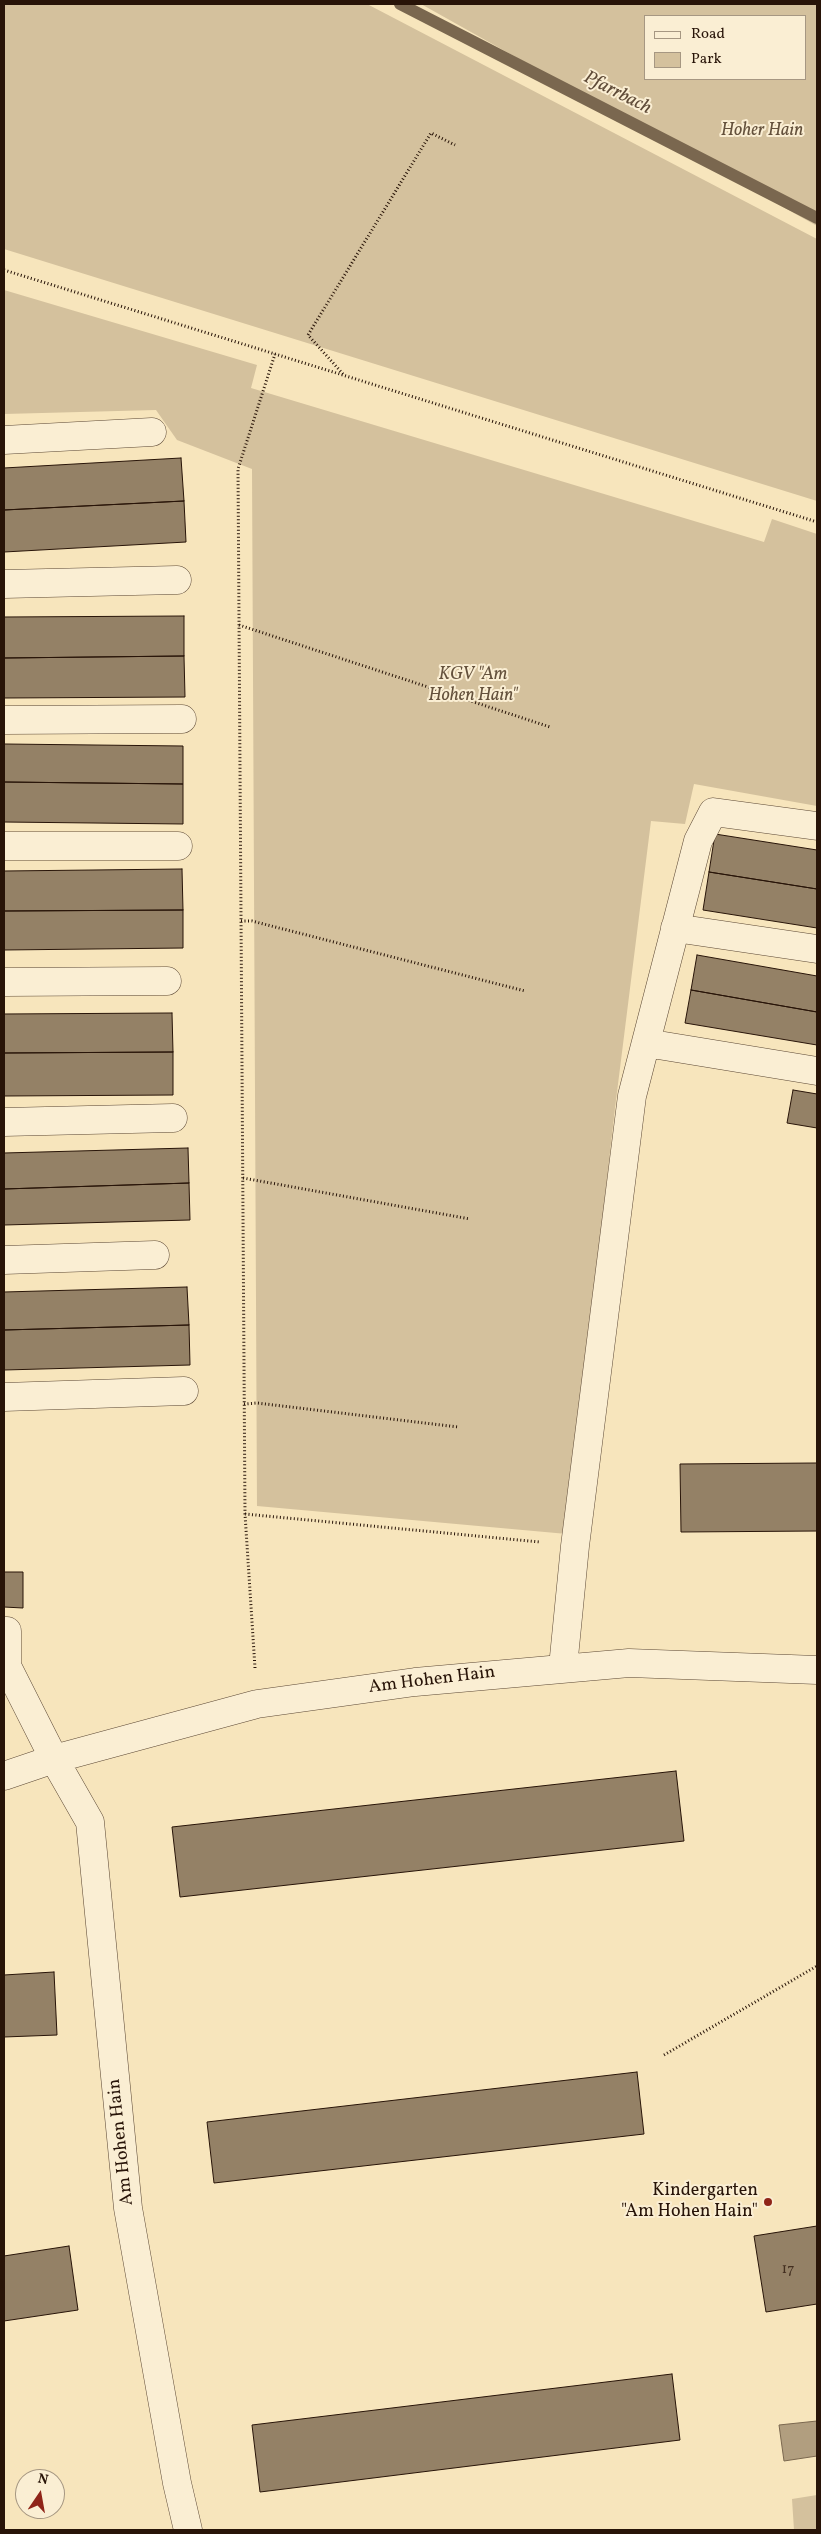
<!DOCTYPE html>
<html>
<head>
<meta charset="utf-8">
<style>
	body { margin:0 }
	#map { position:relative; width:821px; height:2534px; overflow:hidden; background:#f7e5bc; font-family:Vollkorn,serif }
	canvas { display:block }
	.frame { position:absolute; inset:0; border:5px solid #281408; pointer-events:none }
	.legend { position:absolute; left:644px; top:15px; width:162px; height:65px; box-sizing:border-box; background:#faeed3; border:1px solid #a69782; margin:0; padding:6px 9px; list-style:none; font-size:15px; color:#281408 }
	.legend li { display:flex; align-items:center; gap:10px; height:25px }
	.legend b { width:25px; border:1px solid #a69782 }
	.north { position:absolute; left:15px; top:2469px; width:50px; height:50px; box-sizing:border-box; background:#faeed3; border:1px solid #a69782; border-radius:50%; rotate:12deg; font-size:14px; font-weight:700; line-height:20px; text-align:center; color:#281408 }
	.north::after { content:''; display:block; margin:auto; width:18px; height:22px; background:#8f2418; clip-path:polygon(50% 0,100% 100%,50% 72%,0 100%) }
</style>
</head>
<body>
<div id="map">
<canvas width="821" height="2534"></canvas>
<div class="frame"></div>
<ul class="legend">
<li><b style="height:6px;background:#faeed3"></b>Road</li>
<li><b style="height:14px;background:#d4c19d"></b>Park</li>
</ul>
<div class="north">N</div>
</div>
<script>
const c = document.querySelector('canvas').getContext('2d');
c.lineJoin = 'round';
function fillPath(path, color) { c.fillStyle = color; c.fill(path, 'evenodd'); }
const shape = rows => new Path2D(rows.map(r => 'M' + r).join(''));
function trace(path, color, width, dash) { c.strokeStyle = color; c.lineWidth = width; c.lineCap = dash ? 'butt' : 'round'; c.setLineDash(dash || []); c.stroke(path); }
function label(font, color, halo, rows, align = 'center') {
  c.font = font + ' Vollkorn,serif'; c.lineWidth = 4; c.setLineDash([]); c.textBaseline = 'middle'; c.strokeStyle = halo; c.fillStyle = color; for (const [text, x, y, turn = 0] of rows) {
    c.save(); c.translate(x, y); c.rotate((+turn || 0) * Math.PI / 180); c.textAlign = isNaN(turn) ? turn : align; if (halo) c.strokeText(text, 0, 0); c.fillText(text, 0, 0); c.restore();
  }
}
fillPath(shape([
	[4,4,367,4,817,239,817,501,4,249],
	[421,4,817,4,817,226],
	[645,16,805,16,805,79,645,79],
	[4,290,257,365,251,388,764,542,772,519,817,534,817,806,694,784,685,824,651,821,615,1108,567,1534,257,1506,252,469,177,440,156,410,4,414],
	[817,2495,817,2530,794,2530,792,2499]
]), '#d4c19d');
const water = shape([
	[817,2421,817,2456,784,2461,779,2425,817,2421]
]);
fillPath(water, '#b19e7f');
trace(water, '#7a674f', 1);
trace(shape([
	[400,4,817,218]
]), '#7a674f', 12);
const building = shape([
	[181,458,184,501,4,510,4,468,181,458],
	[184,501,186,542,4,552,4,510,184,501],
	[184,616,184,656,4,658,4,617,184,616],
	[184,656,185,697,4,698,4,658,184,656],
	[4,744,183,746,183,784,4,782,4,744],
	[4,782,183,784,183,824,4,822,4,782],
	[715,834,817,850,817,889,709,872,715,834],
	[182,869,183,910,4,911,4,871,182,869],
	[709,872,817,889,817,928,703,910,709,872],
	[183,910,183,948,4,950,4,911,183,910],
	[697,955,817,976,817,1012,691,990,697,955],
	[691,990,817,1012,817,1045,685,1023,691,990],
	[172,1013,173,1052,4,1053,4,1014,172,1013],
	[173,1052,173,1095,4,1096,4,1053,173,1052],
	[793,1090,817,1094,817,1128,787,1123,793,1090],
	[188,1148,189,1183,4,1189,4,1153,188,1148],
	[189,1183,190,1220,4,1225,4,1189,189,1183],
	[187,1287,189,1325,4,1330,4,1292,187,1287],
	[189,1325,190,1365,4,1370,4,1330,189,1325],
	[817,1463,817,1531,681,1532,680,1464,817,1463],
	[4,1572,23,1572,23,1608,4,1607,4,1572],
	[676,1771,684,1841,180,1897,172,1827,676,1771],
	[54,1972,57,2035,4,2037,4,1975,54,1972],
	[637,2072,644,2134,214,2183,207,2122,637,2072],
	[817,2226,817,2304,766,2312,754,2236,817,2226],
	[69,2246,78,2310,4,2321,4,2256,69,2246],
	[672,2374,680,2440,260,2492,252,2425,672,2374]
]);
fillPath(building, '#948166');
trace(building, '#281408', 1);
const minor = shape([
	[4,440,152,432],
	[4,584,177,580],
	[4,720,182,719],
	[4,846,178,846],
	[675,928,817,949],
	[4,982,167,981],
	[646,1043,817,1071],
	[4,1122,173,1118],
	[4,1260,155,1255],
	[4,1397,184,1391],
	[4,1631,7,1631,7,1666,54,1759,90,1822,128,2208,177,2483,188,2530],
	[563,1667,575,1546,632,1096,698,841,713,812,817,826],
	[4,1776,54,1759,257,1704,415,1682,629,1663,817,1670]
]);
trace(minor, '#5c4835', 29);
trace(shape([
	[4,270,817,522],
	[343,374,308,335,431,133,455,145],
	[239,625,550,727],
	[241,921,252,921,525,991],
	[243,1178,470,1219],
	[244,1404,257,1403,458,1427],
	[245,1514,540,1542],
	[255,1668,245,1514,238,469,275,354],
	[664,2055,817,1966]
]), '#281408', 3, [1, 2.5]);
trace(minor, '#faeed3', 28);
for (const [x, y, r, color] of [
	[768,2202,5,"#8f2418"]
]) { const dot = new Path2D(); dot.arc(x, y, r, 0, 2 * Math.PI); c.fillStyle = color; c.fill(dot); trace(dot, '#faeed3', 2); }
label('15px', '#432f20', null, [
	["17",788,2270]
]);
label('italic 18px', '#64513c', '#faeed3', [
	["Hoher Hain",762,132],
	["KGV \"Am",473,676],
	["Hohen Hain\"",473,697]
]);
label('18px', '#281408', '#faeed3', [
	["Am Hohen Hain",432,1681,-7],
	["Am Hohen Hain",122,2142,-96]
]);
label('18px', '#281408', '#faeed3', [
	["Kindergarten",758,2192],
	["\"Am Hohen Hain\"",758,2213]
], 'right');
label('italic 19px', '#5f4b38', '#faeed3', [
	["Pfarrbach",617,94,27]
]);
</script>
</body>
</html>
